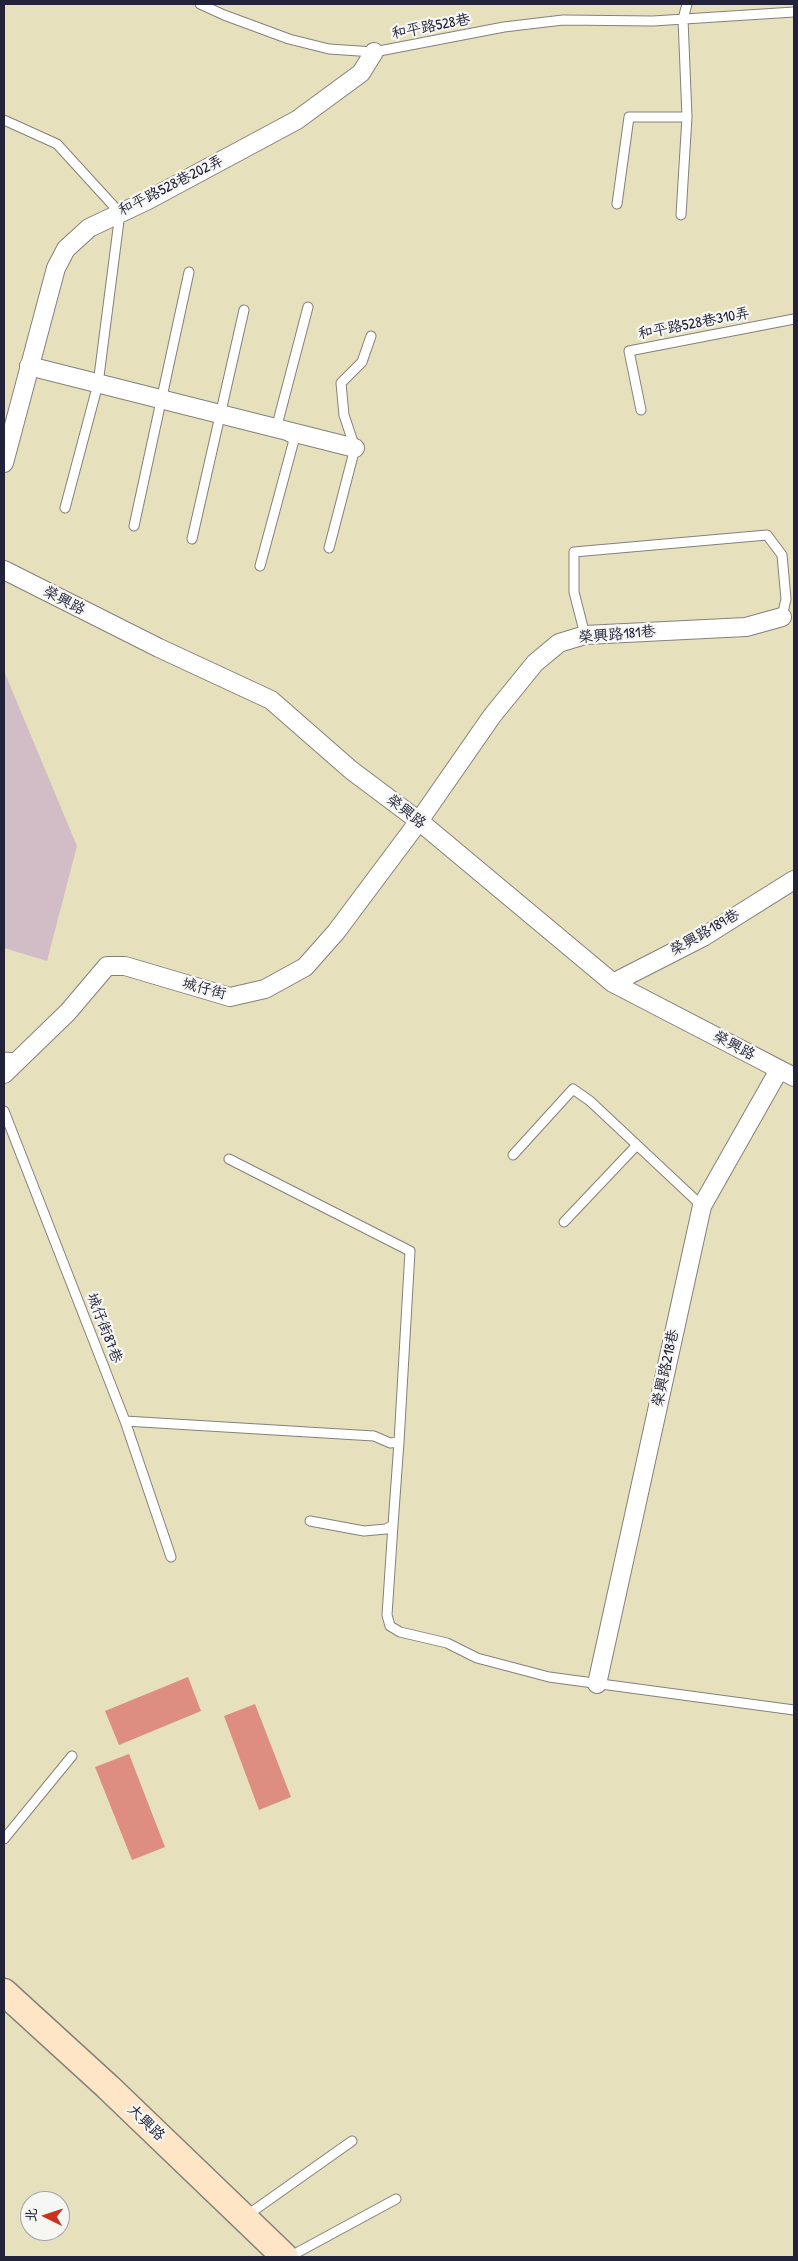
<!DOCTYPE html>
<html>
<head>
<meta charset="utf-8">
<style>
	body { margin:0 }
	#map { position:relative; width:798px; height:2261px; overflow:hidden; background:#e7e0bc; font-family:"Patrick Hand","LXGW WenKai TC",sans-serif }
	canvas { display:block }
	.frame { position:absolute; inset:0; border:5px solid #22223b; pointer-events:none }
	.north { position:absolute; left:20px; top:2191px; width:50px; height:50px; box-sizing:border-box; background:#f6f6f2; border:1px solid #a1a1a9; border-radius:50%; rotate:274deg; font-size:14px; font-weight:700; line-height:20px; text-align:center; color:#22223b }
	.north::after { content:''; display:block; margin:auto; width:18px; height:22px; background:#c8321e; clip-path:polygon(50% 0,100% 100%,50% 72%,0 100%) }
</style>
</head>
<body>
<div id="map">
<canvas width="798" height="2261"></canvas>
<div class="frame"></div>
<div class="north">北</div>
</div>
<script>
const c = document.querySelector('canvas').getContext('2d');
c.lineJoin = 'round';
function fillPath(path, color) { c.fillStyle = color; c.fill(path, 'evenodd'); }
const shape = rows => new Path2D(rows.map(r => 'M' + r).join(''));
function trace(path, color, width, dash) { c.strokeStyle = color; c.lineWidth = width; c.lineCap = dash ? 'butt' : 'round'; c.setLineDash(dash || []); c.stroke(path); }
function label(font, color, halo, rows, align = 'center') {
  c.font = font + ' "Patrick Hand","LXGW WenKai TC",sans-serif'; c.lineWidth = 4.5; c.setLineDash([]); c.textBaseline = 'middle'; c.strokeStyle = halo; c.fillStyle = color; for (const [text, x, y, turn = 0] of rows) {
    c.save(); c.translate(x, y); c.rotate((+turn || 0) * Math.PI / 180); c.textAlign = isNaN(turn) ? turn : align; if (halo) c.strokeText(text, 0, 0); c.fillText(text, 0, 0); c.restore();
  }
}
fillPath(shape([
	[4,671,77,846,47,961,4,948]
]), '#d2bdc6');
fillPath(shape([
	[188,1677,201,1711,119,1745,105,1711],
	[255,1704,291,1797,259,1810,224,1716],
	[129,1754,165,1847,132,1860,95,1767]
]), '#de8d81');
const lane = shape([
	[200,4,224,15,289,39,329,49,374,52,504,27,563,20,653,21,794,12],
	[4,120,57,144,120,213,98,384,65,508],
	[617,204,629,117,687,117],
	[681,215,687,117,683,19,687,4],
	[641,410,629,351,794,319],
	[134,526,189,272],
	[192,539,244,310],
	[329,548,355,448,344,415,341,383,362,362,371,336],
	[260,566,294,440,276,429,308,307],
	[585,635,574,592,574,552,767,535,782,555,786,599,782,617],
	[4,1057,18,1058],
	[4,1111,125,1421,171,1557],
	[513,1155,573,1089,590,1101,702,1206],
	[229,1159,410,1251,399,1442],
	[564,1222,637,1145],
	[125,1421,374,1436,390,1443,399,1442,393,1525,386,1529,364,1531,310,1521],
	[393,1525,387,1615,390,1626,400,1632,447,1643,477,1658,549,1677,794,1710],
	[4,1839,72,1756],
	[246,2216,352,2141],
	[289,2257,396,2199]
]);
const street = shape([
	[29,366,355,448],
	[4,463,56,268,66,249,89,228,148,200,297,120,361,73,374,52],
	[4,570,159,648,271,700,351,770,419,821,613,983,794,1077],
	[613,983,703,937,794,880],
	[4,1074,68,1012,107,966,125,966,230,997,265,989,305,967,336,932,419,821,492,716,535,663,559,643,585,635,746,627,782,617],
	[597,1684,702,1206,779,1070]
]);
const secondary = shape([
	[4,1992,108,2087,285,2257]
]);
trace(lane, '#84817c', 11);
trace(street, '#84817c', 20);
trace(secondary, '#84817c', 29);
trace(lane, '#fff', 9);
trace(street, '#fff', 18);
trace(secondary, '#fee5c5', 26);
label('15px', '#22223b', '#f6f6f2', [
	["和平路528巷",431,27,-11],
	["和平路528巷202弄",171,186,-27],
	["和平路528巷310弄",694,324,-11],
	["榮興路",64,601,27],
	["榮興路181巷",617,635,-5],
	["榮興路",406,812,38],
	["榮興路189巷",705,933,-30],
	["城仔街",204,989,15],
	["榮興路",734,1046,28],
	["城仔街87巷",104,1328,69],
	["榮興路218巷",666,1368,-78],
	["大興路",146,2123,44]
]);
</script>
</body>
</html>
